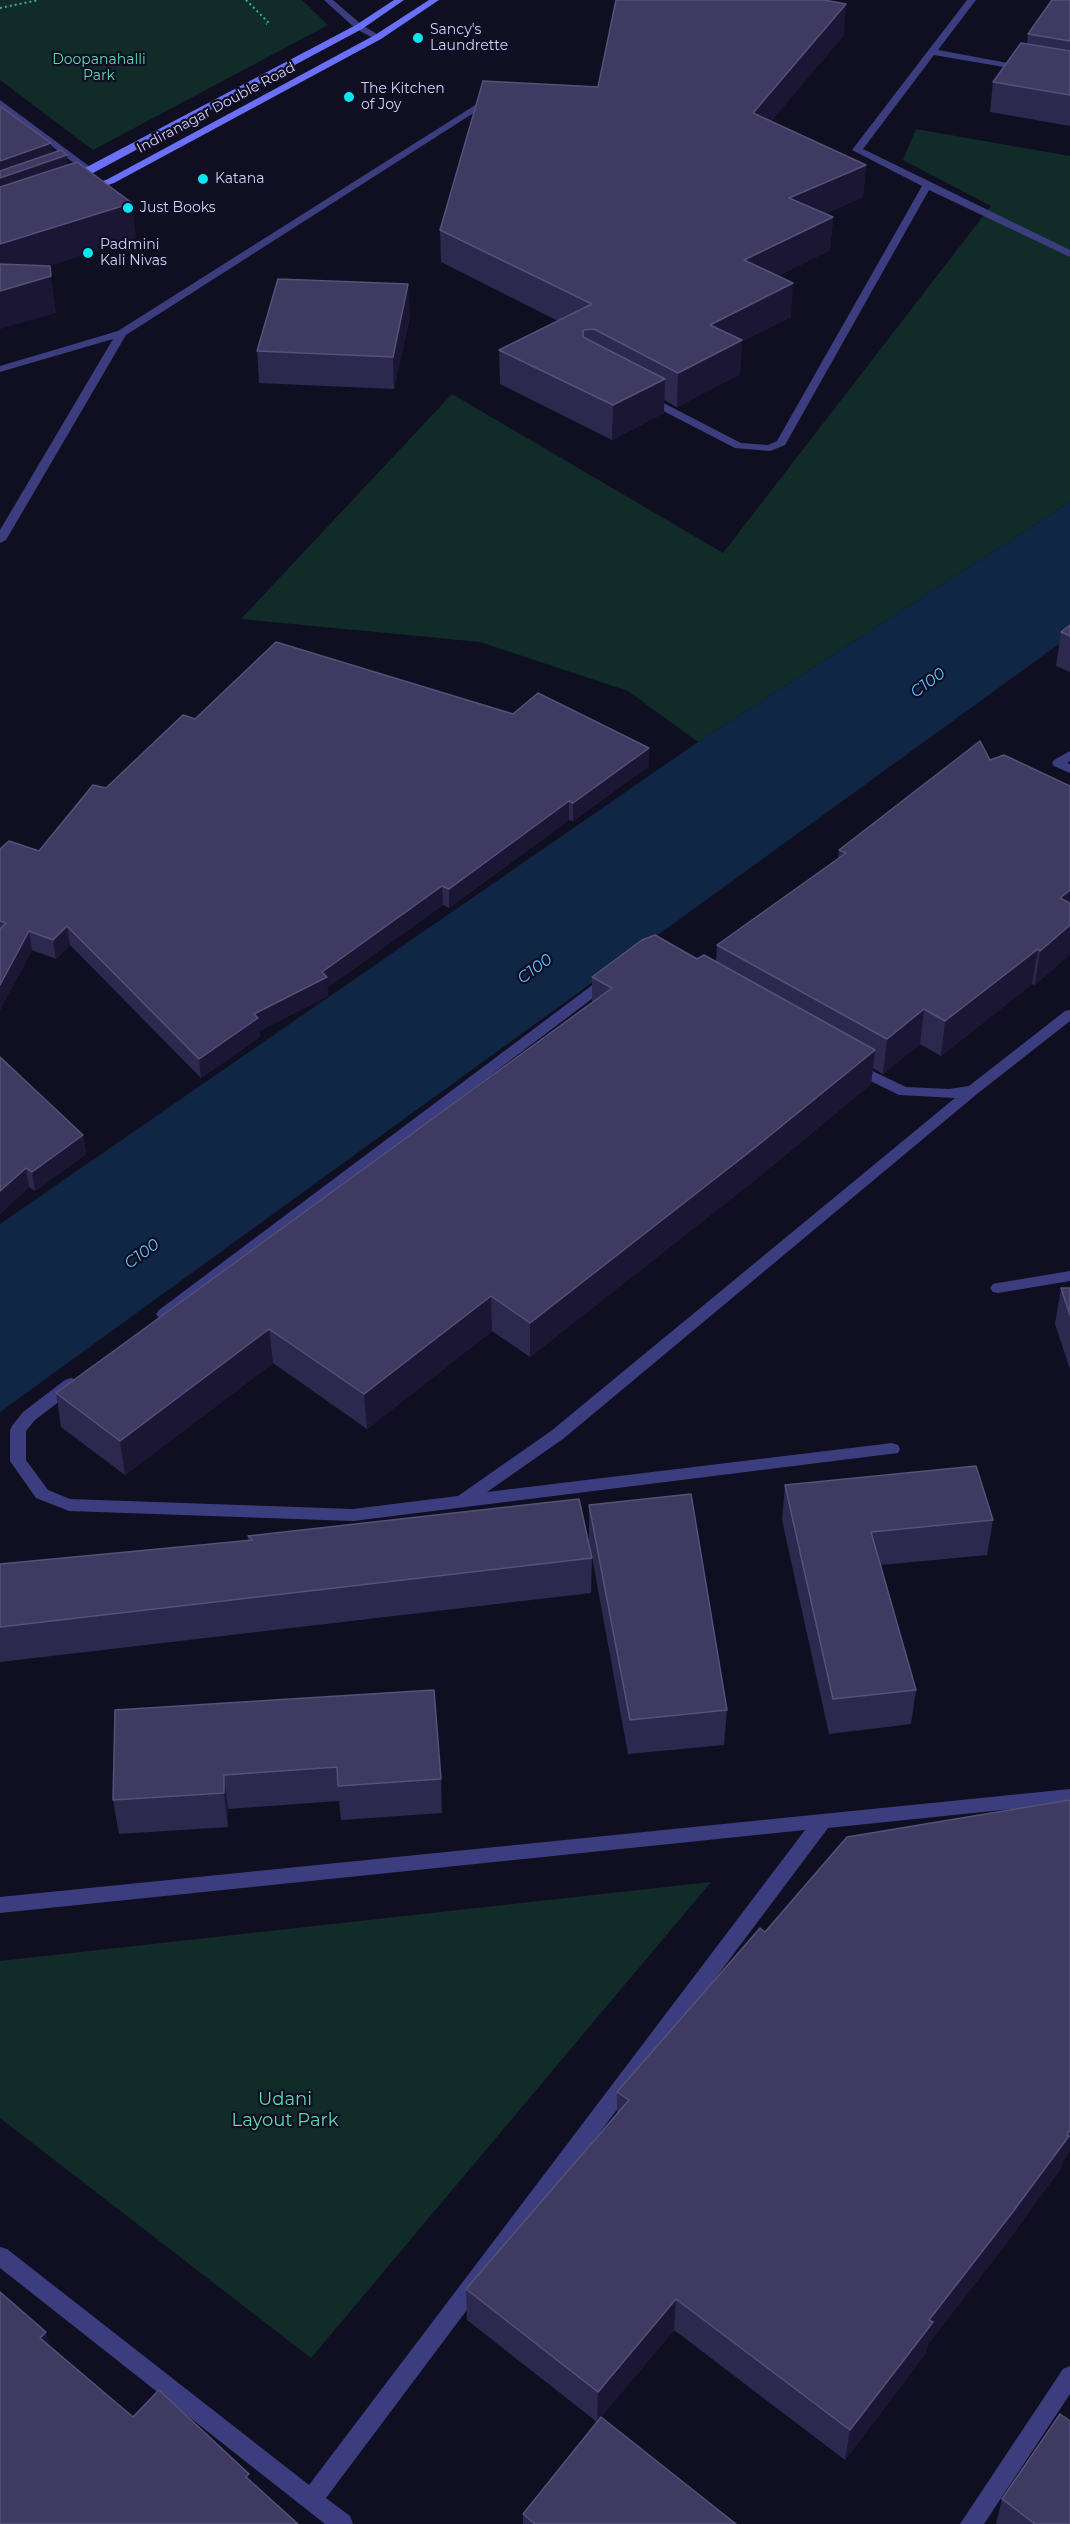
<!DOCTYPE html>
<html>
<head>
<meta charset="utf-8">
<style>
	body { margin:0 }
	canvas { display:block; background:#100e21 }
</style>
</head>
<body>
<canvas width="1070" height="2524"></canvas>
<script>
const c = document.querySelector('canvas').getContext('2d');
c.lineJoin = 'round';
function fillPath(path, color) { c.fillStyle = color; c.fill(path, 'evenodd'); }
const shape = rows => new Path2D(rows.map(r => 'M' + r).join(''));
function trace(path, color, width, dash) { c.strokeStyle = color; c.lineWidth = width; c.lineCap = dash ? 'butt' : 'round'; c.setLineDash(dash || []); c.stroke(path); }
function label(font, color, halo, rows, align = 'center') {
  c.font = font + ' Montserrat,sans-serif'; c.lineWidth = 4.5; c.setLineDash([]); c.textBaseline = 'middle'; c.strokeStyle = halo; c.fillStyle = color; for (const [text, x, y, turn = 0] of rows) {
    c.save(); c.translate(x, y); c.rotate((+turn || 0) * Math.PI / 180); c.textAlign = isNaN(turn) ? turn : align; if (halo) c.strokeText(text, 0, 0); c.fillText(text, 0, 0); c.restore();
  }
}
fillPath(shape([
	[0,0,302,0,328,25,93,150,0,80],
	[916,129,1070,156,1070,502,698,742,628,691,480,642,241,619,452,394,723,553,991,206,903,160],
	[711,1882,311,2358,0,2118,0,1961]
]), '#112b28');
fillPath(shape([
	[1070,502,1070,636,0,1412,0,1224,698,742]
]), '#0f2644');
trace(shape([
	[246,0,269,23,266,24],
	[0,8,39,0]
]), '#33ae9f', 2, [2, 3]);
fillPath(shape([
	[1070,751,1070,761,1067,763,1070,764,1070,773,1054,766,1052,763,1054,760,1070,751],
	[608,976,613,977,615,980,613,983,169,1318,159,1318,156,1314,159,1310,603,977,608,976],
	[1070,1010,1070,1021,977,1094,563,1439,487,1492,892,1443,898,1445,900,1449,898,1453,353,1521,69,1511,36,1498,10,1461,10,1430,12,1426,23,1412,65,1380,71,1378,77,1380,79,1384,77,1388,35,1420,26,1431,26,1460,48,1490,70,1499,353,1509,458,1496,551,1431,955,1098,899,1095,848,1070,846,1067,848,1064,858,1064,906,1087,949,1089,969,1086,1065,1011,1070,1010],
	[1070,1271,1070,1281,998,1293,993,1292,990,1288,993,1284,998,1283,1070,1271]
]), '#3b3d7e');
fillPath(shape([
	[324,0,333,0,362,25,382,37,375,39,356,29,324,0],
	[967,0,976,0,938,50,1024,66,1029,69,1027,71,934,55,863,149,1070,250,1070,257,929,190,785,445,770,451,735,448,642,400,642,396,650,396,741,443,768,445,777,441,922,186,852,150,967,0],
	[0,100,93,169,93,173,87,173,0,107,0,100],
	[480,102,485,105,483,107,126,335,6,540,0,543,0,530,113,339,0,372,0,366,118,331,480,102],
	[1070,1789,1070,1803,828,1828,326,2498,350,2516,353,2524,325,2524,0,2268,0,2247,7,2249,309,2485,805,1830,0,1913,0,1897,1070,1789],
	[1070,2366,1070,2394,984,2524,960,2524,1063,2369,1070,2366]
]), '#3b3d7e');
fillPath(shape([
	[394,0,404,0,362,29,93,173,71,181,66,178,356,25,394,0],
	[429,0,439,0,381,39,114,183,88,192,83,189,108,179,375,35,429,0]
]), '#6b70f9');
fillPath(shape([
	[1070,0,1070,126,990,112,993,82,1027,44,1028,34],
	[844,35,771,121,866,165,863,197,825,214,833,217,830,250,778,276,791,317,742,341,740,374,677,407,664,400,664,413,612,440,500,384,499,350,558,321,441,262,440,230,598,87],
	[410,316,394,389,259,383,257,351],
	[1070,625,1070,672,1056,666,1061,632],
	[195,719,649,766,573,821,569,820,449,908,443,905,327,988,328,996,259,1031,260,1037,201,1078,70,945,56,959,32,950,0,1010,0,849,39,851,106,788],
	[990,760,1070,786,1035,985,1032,984,941,1056,920,1044,883,1074,873,1068,871,1084,755,1180,530,1357,492,1331,367,1429,273,1363,125,1475,61,1427,56,1393,592,1002,592,977,697,959,716,961,717,945,838,859,839,850],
	[0,1057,83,1135,86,1154,35,1191,29,1187,0,1214],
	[1061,1288,1070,1288,1070,1369,1055,1324],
	[785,1485,993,1520,987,1555,881,1565,916,1690,911,1724,829,1734,782,1520],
	[589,1505,727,1710,724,1745,628,1754,589,1540],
	[248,1536,592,1558,591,1593,0,1662,0,1564,248,1541],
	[115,1710,441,1779,442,1813,341,1820,339,1801,228,1809,228,1827,119,1834,113,1800],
	[617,2092,1062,2163,1061,2168,1005,2245,928,2344,926,2353,845,2460,674,2330,601,2417,736,2524,523,2524,523,2514,597,2422,467,2320,466,2289,617,2113],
	[1002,2499,1070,2524,996,2524]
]), '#2c284e');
fillPath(shape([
	[846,4,844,35,752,144,753,113],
	[51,143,53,159,67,155,71,190,0,215,0,161],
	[866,165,863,197,787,231,789,198],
	[132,203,136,238,0,282,0,244],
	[833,217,830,250,742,294,744,260],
	[51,276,56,313,0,329,0,291],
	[793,283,791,317,742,341,740,374,677,407,678,373,710,325],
	[408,284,410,316,394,389,393,357],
	[665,379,664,413,612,440,613,405],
	[649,748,649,766,573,821,573,803],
	[569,801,569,820,449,908,449,889],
	[442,886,443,905,327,988,328,996,259,1031,260,1037,201,1078,199,1059,254,1014,322,972],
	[1070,890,1070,920,1060,898],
	[1070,925,1070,955,1035,985,1040,951],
	[67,926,70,945,56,959,53,940],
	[29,931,32,950,0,1010,0,985],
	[1038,949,1032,984,941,1056,945,1021],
	[924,1009,920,1044,883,1074,887,1039],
	[875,1050,871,1084,755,1180,530,1357,530,1323],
	[83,1135,86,1154,35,1191,32,1172],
	[26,1168,29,1187,0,1214,0,1191],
	[491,1296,492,1331,367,1429,364,1394],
	[269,1329,273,1363,125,1475,120,1441],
	[224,1775,228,1809,228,1827,224,1793],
	[1070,2130,1070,2152,1062,2163,1061,2168,1005,2245,928,2344,926,2353,845,2460,850,2430,929,2320],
	[676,2299,674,2330,597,2422,598,2392],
	[46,2332,54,2364,40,2338]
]), '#1a1634');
const building = shape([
	[616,0,824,0,846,4,753,113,866,165,789,198,833,217,744,260,793,283,710,325,742,340,678,373,594,329,583,330,583,337,665,379,613,405,499,350,592,304,440,230,483,81,598,87,616,0],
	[1052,0,1070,0,1070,41,1028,34,1052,0],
	[1021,43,1070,51,1070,95,993,82,1021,43],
	[0,106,51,143,0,161,0,106],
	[61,150,67,155,0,178,0,171,61,150],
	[77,162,132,203,0,244,0,187,77,162],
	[0,264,50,266,51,276,0,291,0,264],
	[278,279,408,284,393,357,257,351,278,279],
	[1070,625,1070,636,1061,632,1070,625],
	[276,642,513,714,538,693,649,748,573,803,569,801,449,889,442,886,322,972,327,977,254,1014,258,1018,199,1059,67,926,53,940,29,931,0,985,0,929,6,923,0,921,0,849,9,841,39,851,93,785,106,788,183,715,195,719,276,642],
	[980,741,990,760,1004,755,1070,786,1070,890,1060,898,1070,903,1070,925,1040,951,1038,949,945,1021,924,1009,887,1039,717,945,846,853,839,850,980,741],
	[655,935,697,959,704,955,875,1050,757,1146,530,1323,491,1296,364,1394,269,1329,120,1441,56,1393,612,988,592,977,642,940,655,935],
	[0,1057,83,1135,32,1172,26,1168,0,1191,0,1057],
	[1061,1288,1070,1288,1070,1315,1061,1288],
	[976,1466,993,1520,871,1532,916,1690,833,1699,785,1485,976,1466],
	[691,1494,727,1710,630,1720,589,1505,691,1494],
	[579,1499,592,1558,0,1627,0,1564,253,1540,248,1536,579,1499],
	[434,1690,441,1779,338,1786,337,1767,224,1775,224,1793,113,1800,115,1710,434,1690],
	[1070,1800,1070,2130,1067,2135,1069,2136,1012,2213,929,2320,933,2322,850,2430,676,2299,598,2392,466,2289,629,2100,617,2092,760,1928,765,1932,847,1837,1070,1800],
	[0,2292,46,2332,40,2338,133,2417,159,2390,249,2474,246,2477,298,2524,0,2524,0,2292],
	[1060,2414,1070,2421,1070,2524,1035,2524,1002,2499,1060,2414],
	[601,2417,736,2524,535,2524,523,2514,601,2417]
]);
fillPath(building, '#3e3a61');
trace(building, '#555179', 1.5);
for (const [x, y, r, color] of [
	[418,38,6,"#0ae6ef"],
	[349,97,6,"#0ae6ef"],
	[203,179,6,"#0ae6ef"],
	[128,208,6,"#0ae6ef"],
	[88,253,6,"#0ae6ef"]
]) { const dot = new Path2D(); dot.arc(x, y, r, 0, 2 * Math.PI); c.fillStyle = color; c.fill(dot); trace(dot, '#100e21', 2); }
label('14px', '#d2d0fd', '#100e21', [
	["Sancy's",430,30],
	["Laundrette",430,46],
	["The Kitchen",361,89],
	["of Joy",361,105],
	["Katana",215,179],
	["Just Books",140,208],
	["Padmini",100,245],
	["Kali Nivas",100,261]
], 'left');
label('14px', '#5fdab4', '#100e21', [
	["Doopanahalli",99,60],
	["Park",99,76]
]);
label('14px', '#d2d0fd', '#100e21', [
	["Indiranagar Double Road",216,108,-28]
]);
label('italic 16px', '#63bcf8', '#100e21', [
	["C100",928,683,-36],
	["C100",535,969,-36],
	["C100",142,1254,-36]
]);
label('18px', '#5fdab4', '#100e21', [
	["Udani",285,2100],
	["Layout Park",285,2121]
]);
</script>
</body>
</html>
